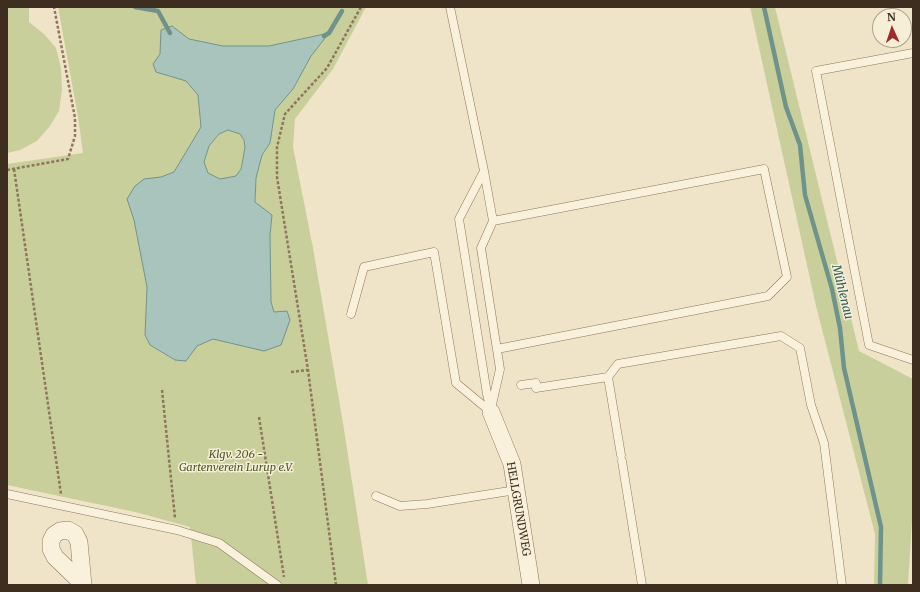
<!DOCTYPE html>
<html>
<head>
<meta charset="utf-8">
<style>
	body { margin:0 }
	#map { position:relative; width:920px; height:592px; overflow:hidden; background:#f0e4c8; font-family:Merriweather,serif }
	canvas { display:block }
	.frame { position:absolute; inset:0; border:8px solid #3d2e20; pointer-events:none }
	.north { position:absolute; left:872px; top:8px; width:40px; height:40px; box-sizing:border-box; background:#f7eed8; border:1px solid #ada18e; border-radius:50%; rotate:357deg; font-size:11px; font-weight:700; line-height:16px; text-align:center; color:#3d2e20 }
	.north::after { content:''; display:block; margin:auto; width:14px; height:18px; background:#9e2a2b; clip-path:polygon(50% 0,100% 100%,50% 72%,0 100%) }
</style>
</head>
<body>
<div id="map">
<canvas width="920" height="592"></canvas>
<div class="frame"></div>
<div class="north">N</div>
</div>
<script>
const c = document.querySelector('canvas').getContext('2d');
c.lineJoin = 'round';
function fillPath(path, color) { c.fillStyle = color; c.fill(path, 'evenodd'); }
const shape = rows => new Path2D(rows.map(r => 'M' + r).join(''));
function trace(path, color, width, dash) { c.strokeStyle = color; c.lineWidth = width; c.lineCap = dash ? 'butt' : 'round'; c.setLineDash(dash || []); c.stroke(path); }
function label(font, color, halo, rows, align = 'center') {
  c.font = font + ' Merriweather,serif'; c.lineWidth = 3; c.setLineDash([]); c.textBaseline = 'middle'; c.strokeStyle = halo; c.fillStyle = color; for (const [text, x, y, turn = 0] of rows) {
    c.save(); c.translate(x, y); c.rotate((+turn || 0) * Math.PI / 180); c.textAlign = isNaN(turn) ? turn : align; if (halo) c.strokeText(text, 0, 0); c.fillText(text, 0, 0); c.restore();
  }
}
fillPath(shape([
	[7,7,29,7,29,22,44,34,56,48,61,68,62,90,59,111,50,126,37,141,20,150,7,153],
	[58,7,366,7,333,69,295,119,293,147,313,248,343,423,368,585,196,585,190,527,135,512,7,485,7,164,83,153,78,117],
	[172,26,189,39,223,46,269,46,328,33,311,56,293,89,275,110,270,143,262,155,256,178,255,202,272,215,270,235,271,302,274,312,290,320,286,329,213,339,197,346,174,360,150,345,145,335,147,287,134,220,127,199,144,179,161,177,174,172,201,127,198,95,186,81,156,72,153,64,160,55,161,30],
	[750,7,775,7,859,351,913,379,913,503,908,585,874,585,875,534,816,306],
	[228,130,240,134,244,140,245,147,241,169,236,176,220,179,208,173,204,162,209,146,219,134]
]), '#c9cf9b');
const water = shape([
	[172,26,189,39,223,46,269,46,329,33,311,56,293,89,275,110,270,143,262,155,256,178,255,202,272,215,270,235,271,302,274,312,287,311,290,320,281,345,264,351,213,339,197,346,186,361,175,360,150,345,145,335,147,287,134,220,127,199,135,186,144,179,161,177,174,172,201,127,198,95,186,81,156,72,153,64,160,54,161,30,172,26],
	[228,130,240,134,244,140,245,147,243,159,241,169,236,176,220,179,208,173,204,162,209,146,219,134,228,130]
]);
fillPath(water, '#a9c4bc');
trace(water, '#6f938a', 1);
trace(shape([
	[135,7,158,11,170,33],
	[764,7,786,107,800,145,805,195,832,289,840,328,844,368,881,527,880,585],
	[324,36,329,33,342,11]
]), '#6f938a', 4.5);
const lane = shape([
	[450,7,484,171,459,219,487,394,491,412],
	[913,53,816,71,869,345,913,360],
	[484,171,493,221,481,248,500,369,491,409],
	[493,221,764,169,787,277,768,296,497,349],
	[351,314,364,267,434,252,456,383,491,412],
	[521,385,536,383,536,388,608,377],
	[621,455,608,377,618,364,781,336,800,348,811,405,824,443,842,585],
	[622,461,642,585],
	[7,494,177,530,219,543,277,585],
	[376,496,400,506,427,504,516,490]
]);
const street = shape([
	[491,412,512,464,531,585],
	[83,584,55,557,51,549,51,541,54,535,60,531,68,530,75,534,79,542,83,585]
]);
trace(lane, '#8d765c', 9);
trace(street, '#8d765c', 18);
trace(shape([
	[14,169,61,494],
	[7,170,68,159,75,136,75,118,54,7],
	[291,372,308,370],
	[162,390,175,518],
	[259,417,284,577],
	[336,585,308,370,277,177,277,147,285,114,327,68,361,7]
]), '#8d765c', 2.5, [3, 2]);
trace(lane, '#faf1dc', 8);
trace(street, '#faf1dc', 17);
label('italic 11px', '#4d5a26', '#f7eed8', [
	["Klgv. 206 -",236,455],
	["Gartenverein Lurup e.V.",236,468]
]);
label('11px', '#3d2e20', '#f7eed8', [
	["HELLGRUNDWEG",518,509,80]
]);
label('italic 12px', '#2f5d5a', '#f7eed8', [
	["Mühlenau",842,292,76]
]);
</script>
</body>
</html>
